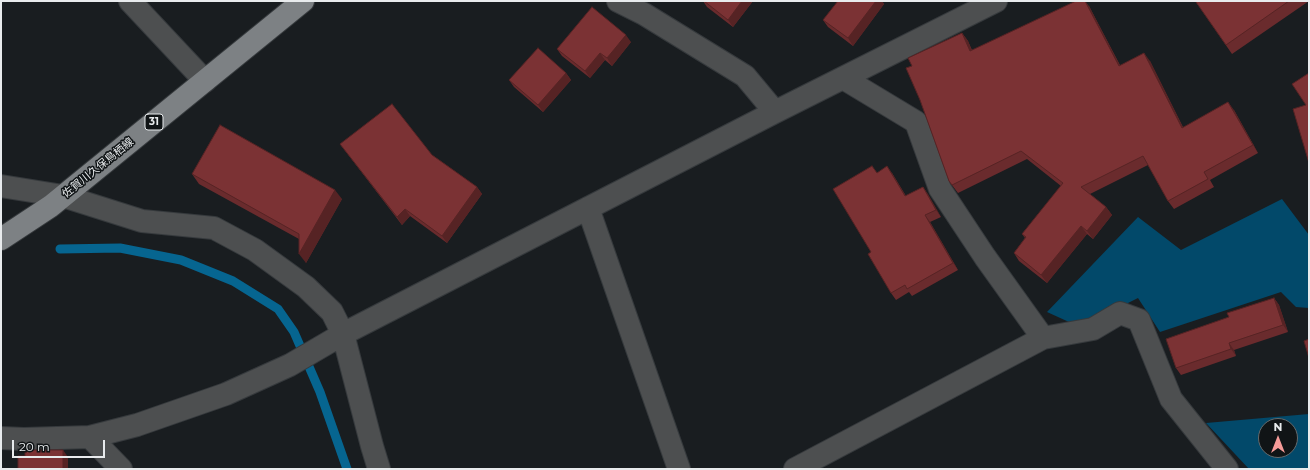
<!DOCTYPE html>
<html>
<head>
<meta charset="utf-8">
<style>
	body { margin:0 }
	#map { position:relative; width:1310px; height:470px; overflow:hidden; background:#191d20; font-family:Montserrat,sans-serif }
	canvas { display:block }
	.frame { position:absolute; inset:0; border:2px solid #e8ebed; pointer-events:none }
	.north { position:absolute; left:1258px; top:418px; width:40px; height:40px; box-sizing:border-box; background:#101416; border:1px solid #666a6c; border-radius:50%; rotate:0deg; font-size:11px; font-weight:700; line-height:16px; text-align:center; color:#e8ebed }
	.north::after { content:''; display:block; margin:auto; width:14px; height:18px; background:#f59b99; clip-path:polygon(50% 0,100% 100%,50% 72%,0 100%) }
	.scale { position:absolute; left:12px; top:440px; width:93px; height:18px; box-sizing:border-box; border:2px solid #e8ebed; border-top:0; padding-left:5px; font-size:12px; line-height:14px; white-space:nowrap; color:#e8ebed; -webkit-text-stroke:3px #101416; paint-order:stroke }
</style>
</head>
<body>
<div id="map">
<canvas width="1310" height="470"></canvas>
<div class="frame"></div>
<div class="north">N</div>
<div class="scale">20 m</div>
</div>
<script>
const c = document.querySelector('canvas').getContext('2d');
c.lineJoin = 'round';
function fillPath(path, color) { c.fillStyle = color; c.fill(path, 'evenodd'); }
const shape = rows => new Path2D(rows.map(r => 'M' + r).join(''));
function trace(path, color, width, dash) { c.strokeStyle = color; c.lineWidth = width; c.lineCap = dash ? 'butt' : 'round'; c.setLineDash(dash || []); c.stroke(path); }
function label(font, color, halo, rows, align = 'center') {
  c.font = font + ' Montserrat,"Noto Sans JP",sans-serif'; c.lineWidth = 3; c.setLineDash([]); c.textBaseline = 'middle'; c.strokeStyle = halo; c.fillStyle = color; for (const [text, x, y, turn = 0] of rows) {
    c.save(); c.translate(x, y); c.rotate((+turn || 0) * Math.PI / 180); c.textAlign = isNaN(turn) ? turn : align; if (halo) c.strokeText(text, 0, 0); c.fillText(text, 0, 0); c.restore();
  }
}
fillPath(shape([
	[1282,199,1309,235,1309,308,1296,307,1281,292,1160,332,1138,298,1080,327,1047,312,1138,217,1181,250],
	[1309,414,1309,469,1249,469,1206,423],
	[1266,426,1290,426,1290,450,1266,450]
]), '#02496a');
trace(shape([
	[60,249,120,248,181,260,233,281,278,309,294,332,320,392,347,469]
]), '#066590', 9);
const minor = shape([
	[130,1,205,81],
	[618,1,644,14,745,76,775,112],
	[843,78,916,122,940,189,985,257,1043,338],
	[1,186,63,196,142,221,214,228,255,250,306,287,332,312,343,334,372,446,379,469],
	[588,208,679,469],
	[90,437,121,469],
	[1,438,24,439,90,437,137,425,226,394,290,365,343,334,775,112,996,1],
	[795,469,1043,338,1093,329,1120,313,1139,320,1171,399,1227,469]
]);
const major = shape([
	[1,239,51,206,303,1]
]);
trace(minor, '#363a3d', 24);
trace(major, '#363a3d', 24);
trace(minor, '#4d4f50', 22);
trace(major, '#7d8184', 22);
fillPath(shape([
	[703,1,753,1,733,27,707,7],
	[838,1,882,1,884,4,853,46,828,27,823,20],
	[1197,1,1309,1,1232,54,1196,2],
	[1089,6,1120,65,1150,61,1183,127,1234,110,1258,153,1210,180,1214,187,1174,209,1168,201,1148,165,1090,194,1106,207,1112,215,1093,239,1087,234,1047,283,1019,261,1014,253,1025,238,1022,234,1061,186,1027,159,958,193,949,181,912,66,962,33,968,41,972,50],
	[631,42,612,66,605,60,590,78,562,56,557,49],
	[566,73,571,80,543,112,514,87,509,80],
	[340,144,432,155,477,187,482,194,447,243,410,216,402,225],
	[877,172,892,173,906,196,923,187,941,217,930,222,958,270,912,296,909,292,896,300,891,293,871,252],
	[192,174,342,199,306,263,299,239,199,184],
	[1274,298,1279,305,1288,332,1234,350,1236,356,1181,375,1176,368,1229,317]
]), '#6a2b2d');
fillPath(shape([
	[742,1,753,1,733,27,728,20],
	[876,1,882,1,884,4,853,46,848,38],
	[1085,1,1089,6,1124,74,1119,66],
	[962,33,968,41,975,60,970,51],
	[626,35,631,42,612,66,607,58],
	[600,53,605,60,590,78,585,71],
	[1144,53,1150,61,1187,136,1182,128],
	[566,73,571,80,543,112,538,105],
	[1228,102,1234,110,1258,153,1253,145],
	[887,166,892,173,910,203,905,196],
	[477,187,482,194,447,243,442,236],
	[923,187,928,194,941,217,936,210],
	[335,190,342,199,306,263,299,254],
	[1106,207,1112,215,1093,239,1087,231],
	[405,209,410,216,402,225,397,217],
	[925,215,930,222,958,270,953,263],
	[1081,226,1087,234,1047,283,1041,275],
	[1274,298,1279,305,1288,332,1283,325],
	[1229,343,1234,350,1236,356,1231,349],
	[63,450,68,457,68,469,63,469]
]), '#562324');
const building = shape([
	[704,1,742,1,728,20,704,1],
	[838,1,876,1,848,38,823,20,838,1],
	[1076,1,1085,1,1119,66,1144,53,1182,128,1228,102,1253,145,1204,172,1208,179,1168,201,1143,156,1081,187,1106,207,1087,231,1081,226,1041,275,1014,253,1026,237,1022,234,1063,183,1021,151,952,185,949,181,920,100,906,68,912,66,908,58,962,33,970,51,1076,1],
	[1197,1,1289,1,1226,45,1196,2,1197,1],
	[592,7,626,35,607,58,600,53,585,71,557,49,592,7],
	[538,48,566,73,538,105,509,80,538,48],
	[1309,73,1309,163,1293,109,1306,105,1292,84,1309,73],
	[392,104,432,155,477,187,442,236,405,209,397,217,340,144,392,104],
	[220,125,335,190,299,254,299,234,192,174,220,125],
	[872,166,877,173,887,166,905,196,923,187,936,210,925,215,953,263,907,289,905,285,891,293,868,254,871,252,833,189,872,166],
	[1274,298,1283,325,1229,343,1231,349,1176,368,1166,339,1229,317,1227,313,1274,298],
	[1309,339,1309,358,1304,341,1309,339],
	[25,450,63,450,63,469,18,469,18,456,25,456,25,450]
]);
fillPath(building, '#7b3234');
trace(building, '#562324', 1);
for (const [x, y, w] of [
	[154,122,18]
]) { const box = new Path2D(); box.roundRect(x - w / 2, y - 8, w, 16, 3); c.fillStyle = '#101416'; c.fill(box); trace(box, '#e8ebed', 1); }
label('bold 10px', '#e8ebed', null, [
	["31",154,122]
]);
label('11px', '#e8ebed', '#101416', [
	["佐賀川久保鳥栖線",98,168,-39]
]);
</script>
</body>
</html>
